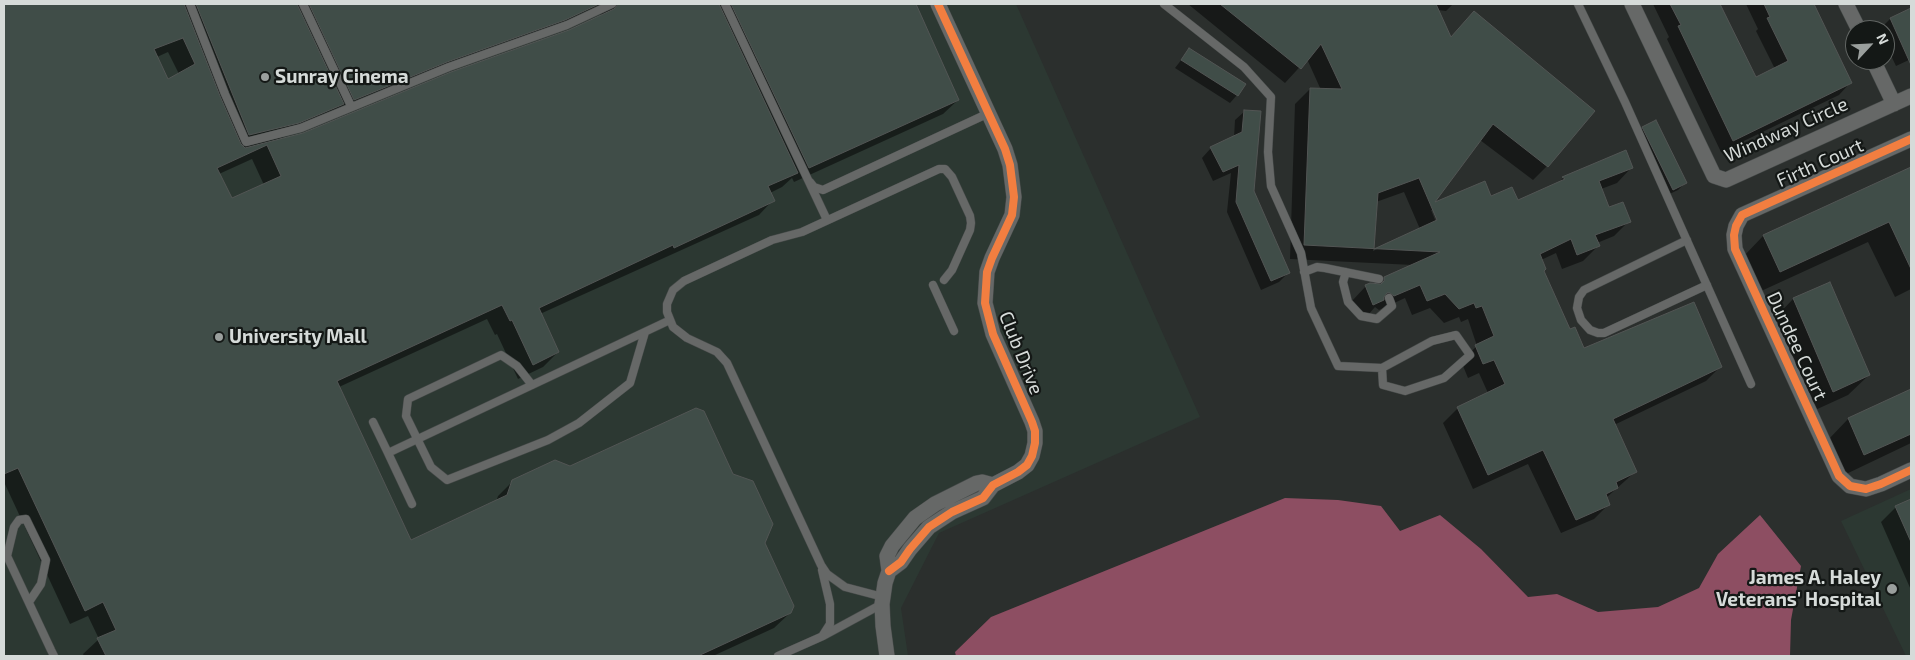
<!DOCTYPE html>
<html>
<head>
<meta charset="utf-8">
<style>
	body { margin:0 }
	#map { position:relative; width:1915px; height:660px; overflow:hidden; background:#2b2f2d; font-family:"Exo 2",sans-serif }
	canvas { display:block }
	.frame { position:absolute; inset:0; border:5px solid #d6dbd9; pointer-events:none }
	.north { position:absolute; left:1845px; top:20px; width:50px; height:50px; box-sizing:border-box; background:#141816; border:1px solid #626664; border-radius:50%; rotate:65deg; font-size:14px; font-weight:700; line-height:20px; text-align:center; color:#d6dbd9 }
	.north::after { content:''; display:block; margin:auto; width:18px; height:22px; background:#9a9f9d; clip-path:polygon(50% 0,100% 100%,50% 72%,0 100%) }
</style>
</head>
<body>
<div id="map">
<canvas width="1915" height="660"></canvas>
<div class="frame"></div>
<div class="north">N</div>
</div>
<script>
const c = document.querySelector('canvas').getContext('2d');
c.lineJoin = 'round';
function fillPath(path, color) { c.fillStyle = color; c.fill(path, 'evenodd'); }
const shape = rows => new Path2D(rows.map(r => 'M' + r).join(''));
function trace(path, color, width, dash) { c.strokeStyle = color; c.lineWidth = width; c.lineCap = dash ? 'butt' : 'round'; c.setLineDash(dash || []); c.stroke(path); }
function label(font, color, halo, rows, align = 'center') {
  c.font = font + ' "Exo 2",sans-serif'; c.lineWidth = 4.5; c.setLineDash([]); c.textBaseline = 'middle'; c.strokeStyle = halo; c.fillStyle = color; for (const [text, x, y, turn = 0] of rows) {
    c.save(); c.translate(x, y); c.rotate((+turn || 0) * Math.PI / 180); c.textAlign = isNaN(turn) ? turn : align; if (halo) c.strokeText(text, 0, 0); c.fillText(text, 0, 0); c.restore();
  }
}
fillPath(shape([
	[4,4,1016,4,1200,417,939,533,901,608,908,656,4,656],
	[1911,489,1911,656,1906,656,1841,521]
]), '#2c3832');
fillPath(shape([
	[1285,498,1338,500,1381,506,1400,531,1440,515,1481,549,1528,597,1557,594,1598,612,1658,607,1699,588,1718,554,1760,515,1801,566,1791,620,1790,656,956,656,955,652,991,617]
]), '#8d4e62');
fillPath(shape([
	[4,4,914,4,958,100,943,114,794,182,792,178,782,187,770,193,773,200,759,215,540,314,558,352,543,367,518,379,497,334,495,335,487,319,339,387,410,541,496,502,498,496,513,481,763,543,790,613,774,628,713,656,84,656,83,654,99,639,88,616,70,624,4,482],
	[600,14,602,16,570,31,303,134,280,140,279,139,431,76],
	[168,52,179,74,167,81,157,57],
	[252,159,264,185,231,200,219,174],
	[1188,4,1453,4,1446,11,1438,10,1450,38,1474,13,1547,166,1533,180,1480,140,1431,205,1490,197,1517,202,1558,184,1563,178,1625,152,1631,168,1617,183,1601,189,1609,209,1629,221,1614,236,1597,243,1598,246,1583,261,1562,269,1556,253,1541,260,1543,271,1570,331,1583,350,1720,367,1706,381,1614,425,1635,472,1606,498,1609,504,1594,519,1561,533,1528,464,1473,489,1443,423,1458,408,1488,393,1479,373,1468,378,1461,361,1477,346,1468,319,1461,322,1459,317,1444,323,1430,308,1412,315,1405,298,1379,310,1375,307,1368,315,1359,319,1352,301,1366,286,1377,285,1385,278,1413,265,1290,259,1295,104,1310,89,1321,90,1307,59,1285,83],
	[1404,192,1420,229,1373,251,1376,202],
	[1431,210,1434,210,1440,226,1438,227],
	[1653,4,1719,4,1755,79,1775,69,1756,31,1758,29,1746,4,1812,4,1850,83,1839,95,1721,152,1667,39,1669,37],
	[1911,9,1911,59,1896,66,1885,43,1885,30,1879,30,1890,19],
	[1189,50,1237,95,1230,103,1175,68],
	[1245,111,1252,191,1288,273,1279,282,1261,290,1227,212,1231,173,1213,181,1202,158,1211,148,1234,138,1235,120],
	[1643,128,1685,183,1678,190,1665,196,1636,135],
	[1910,169,1911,289,1895,297,1868,242,1759,292,1743,257,1763,236],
	[1829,284,1869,375,1848,395,1813,411,1773,320,1793,299],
	[1911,390,1911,443,1844,475,1828,440,1848,419],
	[1911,500,1911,590,1881,522,1896,507]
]), '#0007');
const building = shape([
	[4,4,184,4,220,96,241,144,245,148,303,133,451,72,569,30,614,9,618,4,719,4,798,173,768,186,775,201,674,248,673,245,539,308,559,352,533,365,512,320,510,321,502,305,337,381,411,540,507,495,512,480,555,460,570,466,696,408,704,411,733,474,753,481,773,524,765,543,794,606,791,613,698,656,106,656,97,638,116,630,103,602,85,611,18,468,4,474,4,4],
	[183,38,195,64,168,79,154,49,183,38],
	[267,145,281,176,232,198,217,168,267,145],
	[196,4,297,4,344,104,299,123,249,135,196,4],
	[309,4,599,4,565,20,447,62,354,100,309,4],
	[731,4,916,4,959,100,809,168,731,4],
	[1220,4,1436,4,1451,37,1474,11,1595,111,1548,167,1493,124,1435,202,1485,181,1491,196,1512,187,1518,200,1565,179,1562,177,1626,150,1633,168,1599,181,1609,207,1623,202,1631,222,1595,235,1600,246,1577,255,1571,239,1540,254,1546,269,1544,271,1570,329,1575,327,1584,348,1694,302,1722,367,1613,419,1637,472,1616,482,1618,488,1606,494,1610,505,1576,520,1543,450,1488,475,1457,407,1505,384,1494,360,1483,364,1475,345,1494,336,1482,306,1476,308,1474,303,1459,309,1445,294,1427,301,1420,285,1394,296,1390,293,1387,293,1384,297,1384,300,1373,305,1365,285,1370,283,1381,284,1384,281,1384,277,1440,252,1304,245,1310,88,1342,89,1321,44,1301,69,1220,4],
	[1419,178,1437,220,1374,249,1378,193,1419,178],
	[1670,4,1720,4,1756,77,1788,61,1767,18,1770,17,1764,4,1814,4,1852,83,1733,141,1678,26,1681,25,1670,4],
	[1911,8,1911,65,1890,18,1911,8],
	[1189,48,1246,84,1238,96,1181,60,1189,48],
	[1244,110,1261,111,1254,191,1290,273,1271,281,1236,202,1239,165,1223,172,1210,147,1242,132,1244,110],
	[1656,120,1687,183,1673,190,1642,127,1656,120],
	[1911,167,1911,269,1889,222,1780,272,1763,235,1911,167],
	[1830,282,1870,375,1833,392,1793,298,1830,282],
	[1911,389,1911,434,1864,455,1848,418,1911,389],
	[1911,499,1911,542,1895,506,1911,499]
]);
fillPath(building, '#404d48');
trace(building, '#525554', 1);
const service = shape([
	[190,4,225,94,246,142,301,128,449,67,567,25,612,4],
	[303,4,351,106],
	[725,4,827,220],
	[1164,4,1244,67,1271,97,1268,152,1271,186,1301,253,1311,308,1338,366,1382,368,1432,341,1456,335,1470,355,1444,378,1405,391,1383,385,1382,368],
	[1578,4,1625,102,1751,384],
	[810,182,814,187,823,190,989,113],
	[1687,240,1584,290,1579,297,1577,308,1581,320,1590,330,1598,333,1604,333,1707,285],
	[1304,272,1317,267,1325,268,1379,279],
	[1346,272,1343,282,1348,302,1361,316,1377,319,1392,306,1389,298],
	[933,285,954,331],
	[532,385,517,366,501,355,408,399,406,416,431,467,447,480,548,440,579,423,630,383,645,332],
	[373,422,388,453],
	[412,504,388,453,670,320],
	[822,570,830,604,830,624,823,635],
	[883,597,845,587,827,574,821,565,727,363,717,352,687,338,673,327,667,312,667,304,673,290,684,281,772,240,802,232,939,169,945,169,952,177,970,216,971,223,970,230,952,270,944,280],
	[29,602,41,584,46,560,26,519,19,520,14,527,7,556,51,650,54,656],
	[778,656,823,636,882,604]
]);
const minor = shape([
	[1632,4,1714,176,1726,180,1911,96],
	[1846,4,1859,30],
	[1873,60,1894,104],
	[1911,139,1742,215,1736,226,1734,235,1735,249,1839,476,1850,486,1866,489,1881,484,1911,470],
	[889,571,901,562,910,549,929,527,952,512,983,498,993,485,1018,472,1027,465,1032,456,1035,443,1035,431,1032,422,993,334,985,303,987,272,992,258,1012,215,1014,197,1010,165,1005,149,938,4],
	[887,656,883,626,882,604,885,583,889,571,887,556,892,546,915,518,935,504,977,483,982,482,993,485]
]);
trace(service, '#464a49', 9);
trace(minor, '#464a49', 16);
trace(service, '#666867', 8);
trace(minor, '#666867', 15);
trace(shape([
	[1911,139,1742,215,1736,226,1734,235,1735,249,1839,476,1850,486,1866,489,1881,484,1911,470],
	[889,571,901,562,910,549,929,527,952,512,983,498,993,485,1018,472,1027,465,1032,456,1035,443,1035,431,1032,422,993,334,985,303,987,272,992,258,1012,215,1014,197,1010,165,1005,149,938,4]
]), '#f27e40', 8);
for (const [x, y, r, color] of [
	[265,77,5,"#9a9f9d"],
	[219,337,5,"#9a9f9d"],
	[1892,589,6,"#9a9f9d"]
]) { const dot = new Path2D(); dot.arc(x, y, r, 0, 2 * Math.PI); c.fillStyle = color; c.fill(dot); trace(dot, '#141816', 2); }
label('bold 19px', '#d6dbd9', '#141816', [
	["Sunray Cinema",275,77],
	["University Mall",229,337],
	["James A. Haley",1881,578,"right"],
	["Veterans' Hospital",1881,600,"right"]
], 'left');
label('19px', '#d6dbd9', '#141816', [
	["Windway Circle",1786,130,-24],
	["Firth Court",1820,163,-24],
	["Dundee Court",1797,346,65],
	["Club Drive",1021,353,68]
]);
</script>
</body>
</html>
